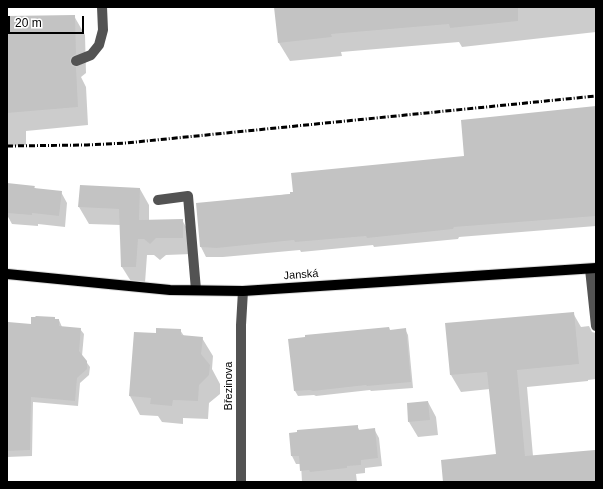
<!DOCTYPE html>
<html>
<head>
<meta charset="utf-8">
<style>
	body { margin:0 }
	#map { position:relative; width:603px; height:489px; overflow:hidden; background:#fff; font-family:Helvetica,sans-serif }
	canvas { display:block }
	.frame { position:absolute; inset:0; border:8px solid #000; pointer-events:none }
	.scale { position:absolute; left:8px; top:16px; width:76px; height:18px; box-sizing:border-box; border:2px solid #000; border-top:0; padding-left:5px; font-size:12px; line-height:14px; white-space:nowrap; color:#000; -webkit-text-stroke:3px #fff; paint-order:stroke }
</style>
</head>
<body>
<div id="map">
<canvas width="603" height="489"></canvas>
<div class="frame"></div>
<div class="scale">20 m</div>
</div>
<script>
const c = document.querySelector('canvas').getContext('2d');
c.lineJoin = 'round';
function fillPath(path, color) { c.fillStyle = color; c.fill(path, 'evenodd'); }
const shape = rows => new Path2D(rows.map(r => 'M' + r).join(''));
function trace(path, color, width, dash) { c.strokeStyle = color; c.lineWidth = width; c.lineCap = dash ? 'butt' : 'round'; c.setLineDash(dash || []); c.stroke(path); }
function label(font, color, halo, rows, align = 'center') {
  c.font = font + ' Helvetica,sans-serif'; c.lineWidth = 3.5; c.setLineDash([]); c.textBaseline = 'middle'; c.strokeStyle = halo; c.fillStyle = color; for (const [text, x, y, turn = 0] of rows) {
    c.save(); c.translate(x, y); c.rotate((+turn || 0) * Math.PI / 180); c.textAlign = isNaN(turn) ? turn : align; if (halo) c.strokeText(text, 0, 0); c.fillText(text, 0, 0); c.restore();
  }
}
fillPath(shape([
	[275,7,596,7,596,32,462,47,459,42,341,52,342,56,290,61,279,43],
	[74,16,85,35,86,73,81,77,86,87,88,125,26,131,26,145,7,146,7,17],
	[596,107,596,226,459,237,458,239,374,247,373,245,301,252,300,250,223,257,206,257,201,247,197,204,291,194,465,157],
	[34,187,36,189,61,192,67,203,65,227,38,224,38,226,12,224,7,215,7,201],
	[140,189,149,205,149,221,182,220,192,237,192,254,166,255,160,260,154,255,147,255,145,283,132,283,122,267,121,225,89,224,79,207],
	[573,313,581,327,589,326,592,332,596,333,596,379,588,380,588,381,527,387,533,456,596,453,596,482,444,482,497,455,490,389,461,392,451,375,446,324],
	[55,320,59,320,62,327,80,329,84,334,82,356,90,367,89,375,80,383,78,406,33,402,32,456,7,457,7,347,9,323,31,325],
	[405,329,408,335,413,388,371,391,370,390,316,396,314,395,298,396,295,391,390,331],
	[180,330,184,336,202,338,213,356,212,369,220,384,220,394,209,403,208,419,183,418,183,424,162,422,158,416,140,415,130,396,135,333,157,334],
	[428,402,436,417,438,435,418,437,409,422],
	[357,426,360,431,374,429,379,438,382,466,365,468,365,473,356,474,357,482,302,482,301,464,296,464,292,456]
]), '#0003');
fillPath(shape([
	[274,7,518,7,518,21,450,28,449,24,331,34,332,37,278,43],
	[75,15,76,54,71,57,70,60,72,66,76,67,78,107,7,113,7,16],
	[596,106,596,216,454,227,453,229,367,238,366,236,295,242,294,240,217,248,200,247,196,203,290,194,290,192,293,192,291,173,464,156,461,120],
	[7,183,35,186,34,188,62,191,59,216,32,213,32,215,7,213],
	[80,185,140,188,139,220,183,219,183,238,156,238,150,244,144,239,138,239,136,267,121,267,119,209,78,207],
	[574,312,579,364,517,370,525,456,595,450,596,482,443,482,441,460,496,454,487,372,450,375,445,323],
	[36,316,55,317,55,319,59,319,59,326,81,328,79,351,87,361,87,369,77,378,75,401,31,397,30,450,7,451,8,322,31,324,31,317,35,317],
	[389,327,390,330,406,328,411,382,367,386,366,385,313,391,310,390,294,391,288,339,305,337,305,335],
	[156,328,181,329,181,335,203,337,201,354,210,365,209,375,199,385,198,401,173,400,172,406,150,404,151,398,129,396,134,332,156,333],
	[428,401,430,420,408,422,407,403],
	[358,425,358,430,375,428,378,458,361,460,361,465,347,466,347,468,310,472,309,470,300,471,299,456,291,456,289,433,297,432,297,430]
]), '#c3c3c3');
const major = shape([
	[7,274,170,290,243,291,596,268]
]);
trace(major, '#dbdbdb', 12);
trace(shape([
	[76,61,91,55,99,45,103,30,102,7],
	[158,200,188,196,196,290],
	[590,269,596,326],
	[241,482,241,325,243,291]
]), '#535353', 10);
trace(major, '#000', 10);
trace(shape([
	[7,146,87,145,126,143,596,96]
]), '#000', 3, [6, 2, 1, 2]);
label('11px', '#000', '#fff', [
	["Janská",301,275,-4],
	["Březinova",229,386,-90]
]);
</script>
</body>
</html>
